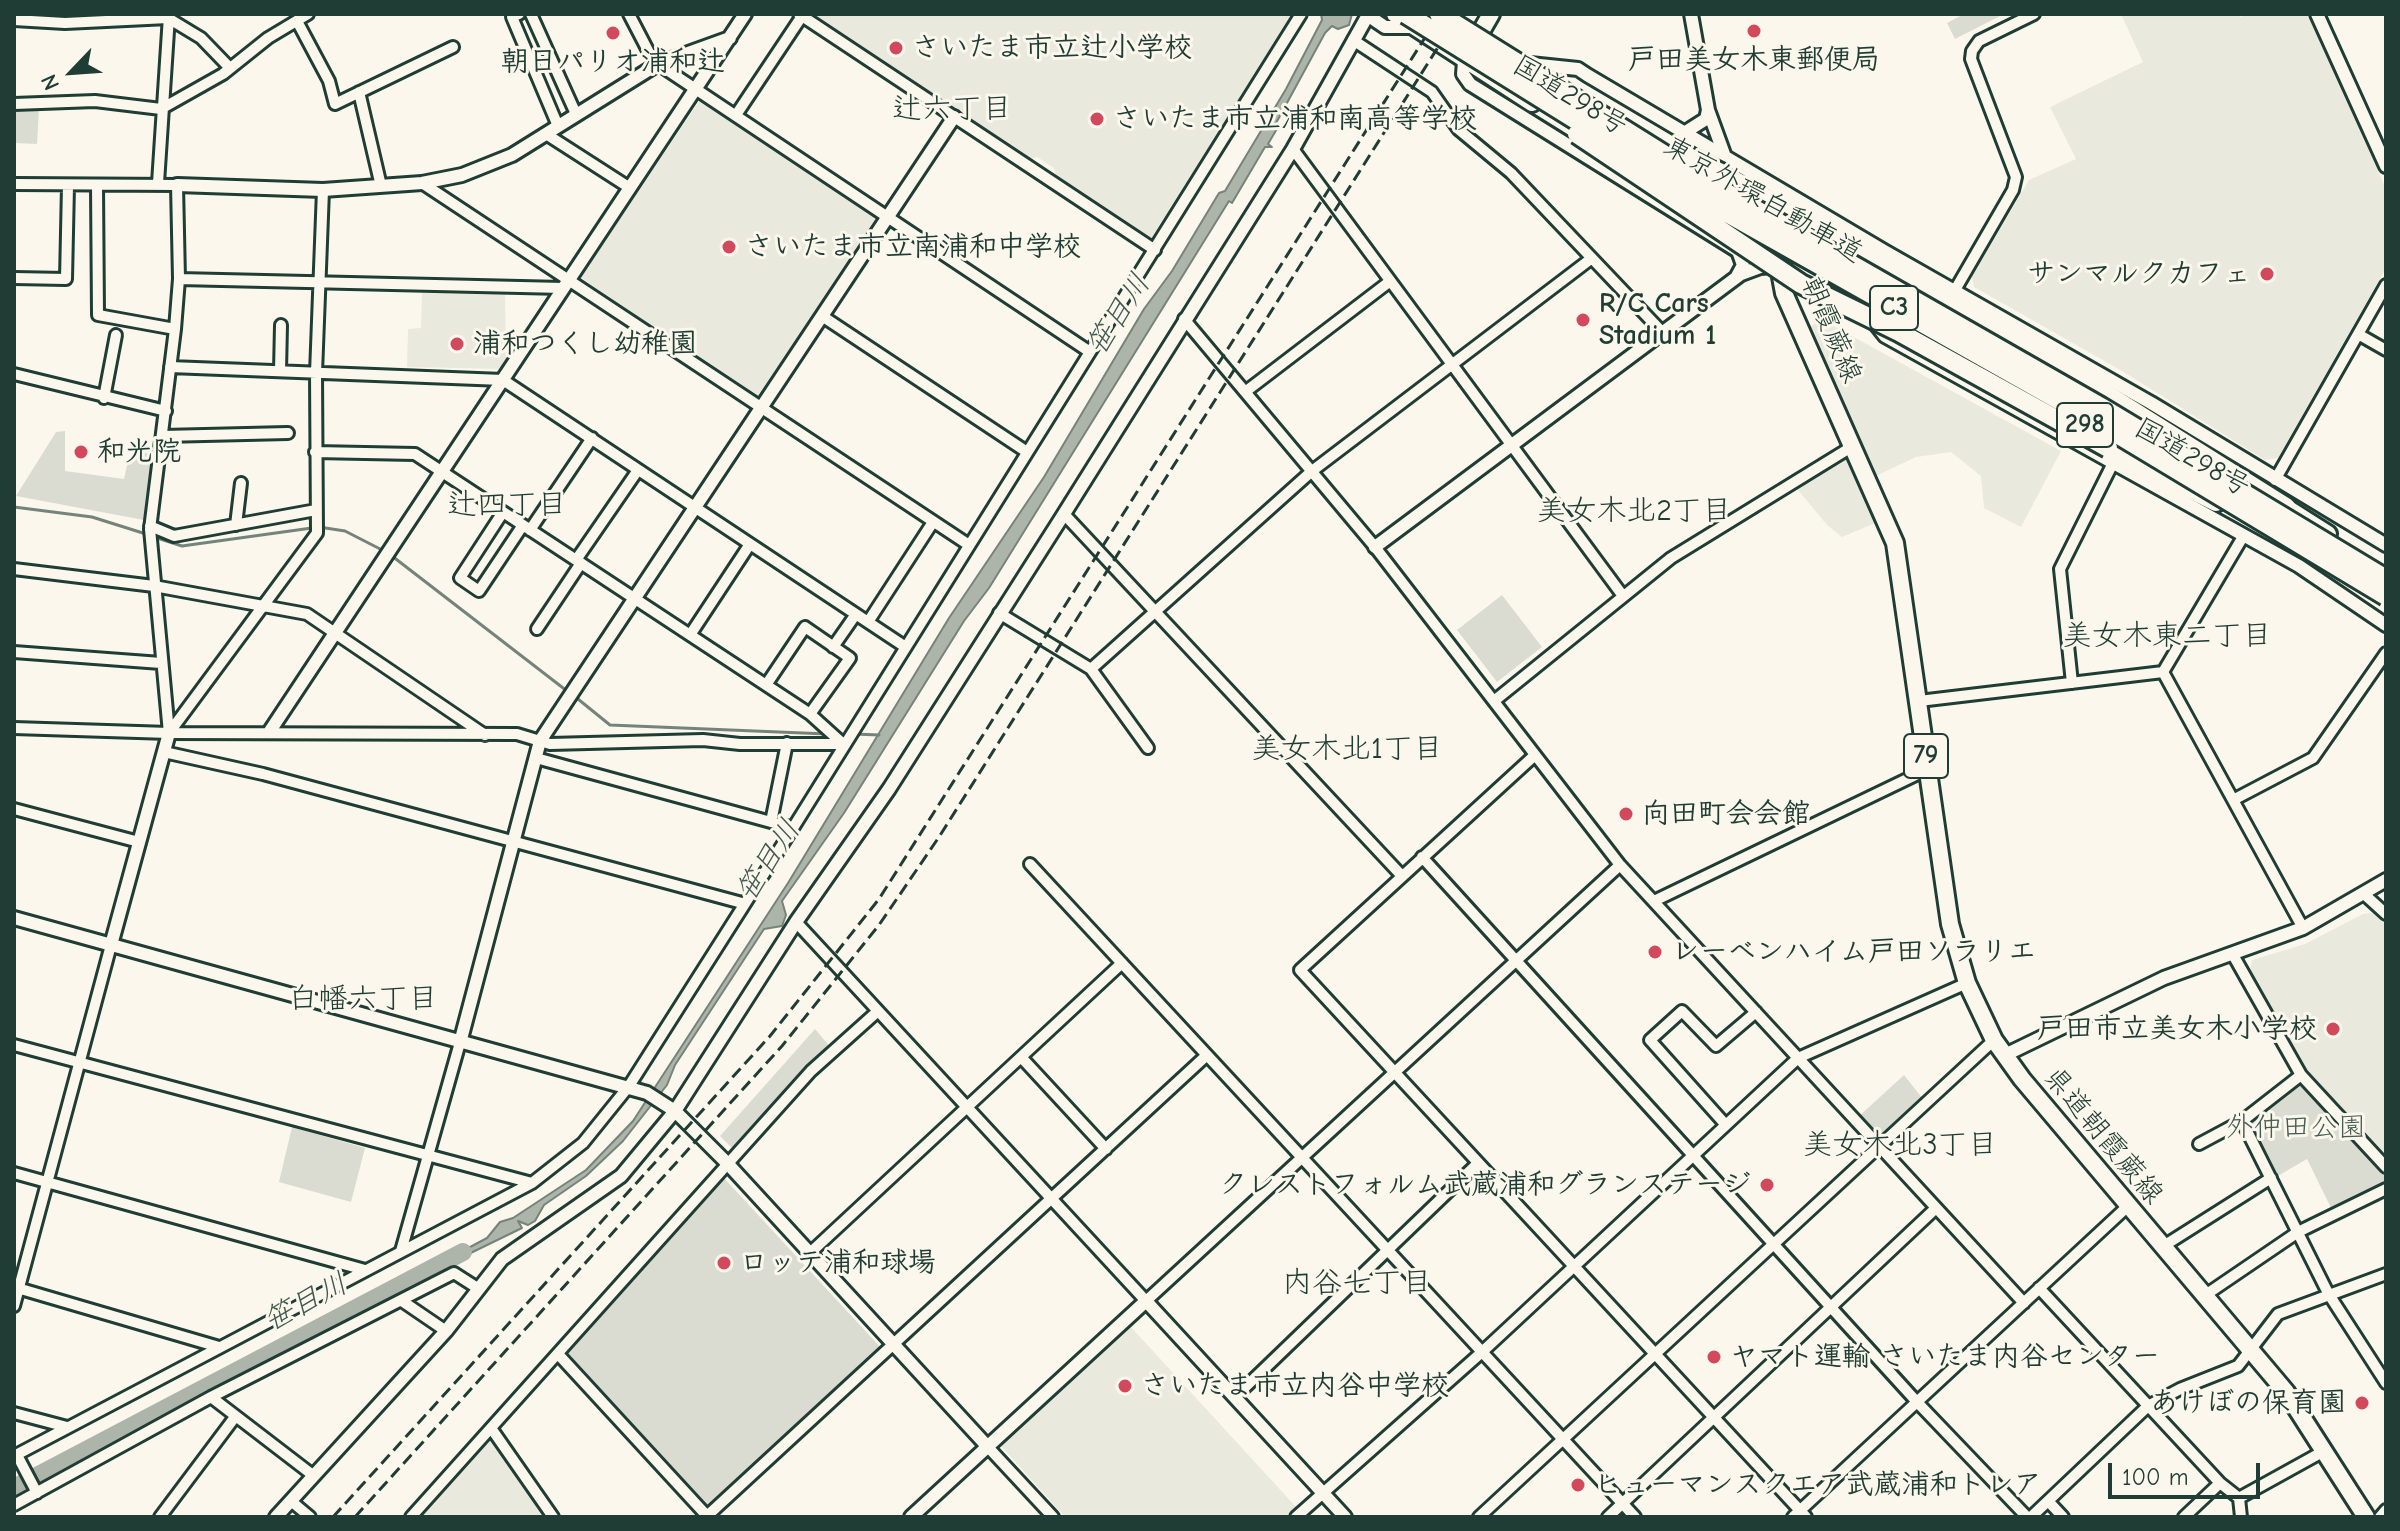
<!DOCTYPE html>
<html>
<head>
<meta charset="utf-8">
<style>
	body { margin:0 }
	#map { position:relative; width:2400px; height:1531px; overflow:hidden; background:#fbf7ec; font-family:"Comic Neue",sans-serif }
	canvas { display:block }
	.frame { position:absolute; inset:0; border:16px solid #1f3d34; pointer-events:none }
	.north { position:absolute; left:32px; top:32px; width:80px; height:80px; -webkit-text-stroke:6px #fbf7ec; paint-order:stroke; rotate:245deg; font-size:22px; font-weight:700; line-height:32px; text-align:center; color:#1f3d34 }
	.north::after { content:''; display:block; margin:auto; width:28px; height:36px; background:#1f3d34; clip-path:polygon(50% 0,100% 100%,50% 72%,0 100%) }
	.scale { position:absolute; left:2108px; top:1463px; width:152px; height:36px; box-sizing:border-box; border:4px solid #1f3d34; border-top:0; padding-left:10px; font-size:24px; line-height:28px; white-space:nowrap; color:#1f3d34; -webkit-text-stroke:6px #fbf7ec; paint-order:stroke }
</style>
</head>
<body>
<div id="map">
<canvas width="2400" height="1531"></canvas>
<div class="frame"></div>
<div class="north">N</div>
<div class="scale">100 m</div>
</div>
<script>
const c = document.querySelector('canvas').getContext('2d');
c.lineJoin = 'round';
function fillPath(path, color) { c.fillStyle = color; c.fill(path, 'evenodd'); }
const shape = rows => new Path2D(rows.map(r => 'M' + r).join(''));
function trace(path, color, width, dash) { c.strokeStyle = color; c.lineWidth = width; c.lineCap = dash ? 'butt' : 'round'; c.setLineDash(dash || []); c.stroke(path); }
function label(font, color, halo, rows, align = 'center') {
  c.font = font + ' "Comic Neue","Klee One",sans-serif'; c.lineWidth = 6; c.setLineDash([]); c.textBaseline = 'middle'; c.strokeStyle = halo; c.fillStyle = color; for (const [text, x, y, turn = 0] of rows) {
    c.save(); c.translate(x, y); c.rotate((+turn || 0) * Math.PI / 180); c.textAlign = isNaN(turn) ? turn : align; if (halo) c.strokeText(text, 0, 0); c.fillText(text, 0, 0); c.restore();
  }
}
fillPath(shape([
	[810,14,1292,14,1150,240,1057,180,1054,168,1037,157,1027,160],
	[2121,14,2238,14,2240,17,2248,14,2308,14,2386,189,2386,268,2278,458,2265,460,2122,371,1974,287,1972,277,2029,180,2076,159,2050,107,2143,62],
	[700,100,877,216,757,398,580,277],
	[422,292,505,292,506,359,501,369,407,367,408,329,421,328],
	[1821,319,2061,451,2021,527,1984,508,1981,476,1951,452,1916,457,1874,477,1809,328],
	[1850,455,1880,521,1842,537,1827,525,1794,485],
	[2372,913,2386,925,2386,1161,2303,1072,2250,972,2252,960,2305,944,2363,914],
	[1130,1326,1297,1508,1287,1517,1065,1517,1000,1445],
	[491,1428,553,1517,411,1517]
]), '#eae9de');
fillPath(shape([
	[1964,14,2004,14,1955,39,1947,23],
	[14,109,39,109,37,144,14,143],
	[65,431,65,471,124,479,129,456,155,451,144,520,16,496,56,432],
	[1502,595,1542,647,1497,682,1457,630],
	[815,1029,831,1048,735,1151,720,1136],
	[1904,1075,1923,1099,1877,1140,1857,1118],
	[2296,1085,2303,1085,2386,1173,2386,1184,2332,1210,2307,1159,2276,1177,2250,1127,2251,1120],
	[292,1127,365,1148,351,1202,279,1182],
	[723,1177,882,1349,709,1507,564,1353]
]), '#dbdcd1');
const water = shape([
	[1321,14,1352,14,1349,25,1338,29,1332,26,1325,33,1275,125,1278,127,1268,144,1272,147,1265,147,1232,203,1229,201,989,588,964,621,844,813,782,901,786,915,782,926,764,929,675,1065,667,1085,623,1141,586,1176,544,1205,535,1221,528,1225,518,1221,522,1228,444,1266,442,1262,487,1238,500,1222,513,1218,586,1170,633,1121,788,883,949,618,1044,477,1144,309,1172,271,1219,193,1225,191,1286,89,1322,20,1321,14]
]);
fillPath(water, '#adb4aa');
trace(water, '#74847b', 2);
trace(shape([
	[14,507,92,517,146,534],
	[154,537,182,546,319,527,345,531,386,552],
	[392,556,567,691],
	[573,695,610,725,827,734],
	[854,734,879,735]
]), '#74847b', 3);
trace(shape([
	[14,1488,463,1252]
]), '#adb4aa', 18);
const minor = shape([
	[519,14,512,17,558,126],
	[531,14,576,114],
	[629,14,656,66],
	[799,14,1155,250],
	[14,20,65,23,168,18,201,38,230,68],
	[297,21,329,81,335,104,453,47],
	[1353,40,1432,92,1458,129,1511,173,1663,333],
	[658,64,1090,352],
	[359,92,381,186],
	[14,104,95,101,161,109,223,74,268,38,308,14],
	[736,115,802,16],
	[546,134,630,188],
	[1293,149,1623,596],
	[158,183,169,16],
	[422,183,969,545],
	[14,184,177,185,179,279,175,329,150,529,169,733],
	[97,186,98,315,175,329],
	[14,278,66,279,68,186],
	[179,279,563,288],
	[1955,290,2013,190,2016,177,1971,59,1972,51,1979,41,2034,14],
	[822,316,1027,452],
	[1184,319,1375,547,1620,865,2024,1303],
	[2358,334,2386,350],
	[170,367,503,380,904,646],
	[280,371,281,325],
	[14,374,166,411],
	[1245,392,1389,282],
	[104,398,116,335],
	[163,436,288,433],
	[315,452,415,454,810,714,841,742],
	[2275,480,2386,285],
	[503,512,460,578,479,591,523,525],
	[1064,514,1402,876],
	[236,525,241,483],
	[150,526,174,536,316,510],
	[530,530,592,438],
	[576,560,638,470],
	[14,569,154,586,307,614,485,735],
	[999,613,1091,669,1148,748],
	[868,622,933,522],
	[537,629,581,563],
	[690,635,750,544],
	[833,647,856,614],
	[14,652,161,663],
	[1091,669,1312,471,1592,258],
	[2163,672,2303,928],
	[2072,683,2060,569,2113,463],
	[766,685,805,627,850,658,810,714],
	[1494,701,1671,558,1853,446],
	[1919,701,2163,672,2244,535],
	[14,728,169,733,517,734,550,744,703,740,740,744,843,744],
	[169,733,317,533,316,373,323,190],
	[164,752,263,774,742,903],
	[1535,755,1300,970,1806,1517],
	[536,758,793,828],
	[2233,800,2313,758,2386,653],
	[14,809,139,842],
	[771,822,787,743],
	[1422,857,1917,1402,2027,1517],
	[1030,864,1635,1517],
	[2364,894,2386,914],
	[1654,901,1928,769],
	[796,922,1146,1301,1620,865],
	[2232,953,2301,1075,2386,1167],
	[14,1045,532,1183],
	[1021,1057,1106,1149],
	[2301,1075,2242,1121,2328,1293,2386,1383],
	[1725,1124,1650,1040,1682,1011,1716,1046,1756,1012],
	[2199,1144,2242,1121],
	[14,1173,365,1270],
	[2162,1247,2271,1178],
	[401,1251,461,1039],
	[810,1253,1122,963],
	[14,1287,219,1347],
	[2039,1288,2220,1483,2239,1498],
	[2204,1296,2298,1232,2386,1189],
	[402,1301,446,1331],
	[14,1306,111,945],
	[558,1354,708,1517],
	[211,1397,454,1273,479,1289],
	[1235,1397,1478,1163],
	[14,1413,67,1427],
	[491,1428,553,1517],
	[987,1446,1053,1517],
	[17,1455,37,1493],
	[14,1456,532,1183,583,1143,629,1086,793,828,1301,14],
	[291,1501,310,1517],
	[2048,1501,2063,1517],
	[14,1505,211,1397,314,1476],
	[707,1516,1207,1055],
	[160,1517,235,1417],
	[411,1517,811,1071,878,1011],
	[1296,1517,1482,1352,1798,1058,1967,983],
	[1479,1517,1994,1040],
	[1608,1517,1936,1208],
	[1793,1517,2128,1206],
	[2031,1517,2148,1406,2180,1389,2238,1366,2278,1314,2386,1274],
	[2184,1517,2220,1483],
	[2241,1517,2239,1498,2324,1451],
	[2380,1517,2386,1510]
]);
const tertiary = shape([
	[1366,14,1385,27,1413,27],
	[1691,14,1708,110,1724,154],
	[2317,14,2386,166],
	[1464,62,1463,74,1470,84,1738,251,1743,265,1737,276],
	[1530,64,1578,69,1587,75,1884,251,2151,403,2386,545],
	[1684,133,1706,119,1708,110],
	[177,185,323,190,422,183,462,175,512,155,658,64,730,38],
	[1851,293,1885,336,2299,566,2386,625],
	[1375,547,1741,274,1760,267,1775,266],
	[270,731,745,14],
	[14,918,647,1093,675,1111,728,1164,987,1446],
	[111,945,169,733],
	[461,1039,540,741,954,117],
	[2005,1055,2164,978,2303,928,2386,880],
	[276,1517,446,1331,502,1259,621,1176,675,1111,796,922,889,789,1062,517,1293,149,1368,15],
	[911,1517,1146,1301,1345,1517]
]);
const primary = shape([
	[1472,47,1491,14],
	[1785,233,1779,266,1784,293,1895,543,1950,924,1967,983,1994,1040,2022,1079,2286,1392,2366,1517]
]);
const trunk = shape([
	[1395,14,1532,103],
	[2276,501,2328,534]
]);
const motorway = shape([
	[1725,175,2043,354,2286,507],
	[2108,448,2216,502]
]);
trace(minor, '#1f3d34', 16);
trace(tertiary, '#1f3d34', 18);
trace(primary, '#1f3d34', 22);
trace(trunk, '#1f3d34', 22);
trace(motorway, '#1f3d34', 24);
trace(minor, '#fbf7ec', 10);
trace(tertiary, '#fbf7ec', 12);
trace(primary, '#fbf7ec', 16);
trace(trunk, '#fbf7ec', 16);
trace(motorway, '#fbf7ec', 18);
trace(shape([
	[333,1517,770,1036,879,899,1440,14],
	[355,1517,782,1046,879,925,939,837,1459,14]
]), '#1f3d34', 3, [12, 6]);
const motorwayBridge = shape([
	[1406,14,1711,204,2094,420,2386,596],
	[1439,14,1711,184,2101,407,2386,579],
	[1577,134,1801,284,1899,332,2108,448],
	[1683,154,1725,175]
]);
trace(motorwayBridge, '#1f3d34', 24, []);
trace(motorwayBridge, '#fbf7ec', 18);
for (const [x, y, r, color] of [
	[1754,31,8,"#d1495b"],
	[613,33,8,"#d1495b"],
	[896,48,8,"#d1495b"],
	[1097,119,8,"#d1495b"],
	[729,247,8,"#d1495b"],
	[2267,274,8,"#d1495b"],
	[1583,320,8,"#d1495b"],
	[457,344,8,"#d1495b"],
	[81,452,8,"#d1495b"],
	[1626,814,8,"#d1495b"],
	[1655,952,8,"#d1495b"],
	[2333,1029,8,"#d1495b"],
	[1767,1185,8,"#d1495b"],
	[724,1263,8,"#d1495b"],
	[1714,1357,8,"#d1495b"],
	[1125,1386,8,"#d1495b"],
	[2362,1403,8,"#d1495b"],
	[1578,1485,8,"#d1495b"]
]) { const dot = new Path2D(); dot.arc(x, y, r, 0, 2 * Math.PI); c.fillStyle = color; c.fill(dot); trace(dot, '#fbf7ec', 3); }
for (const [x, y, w] of [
	[1894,308,48],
	[2085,425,56],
	[1926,756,44]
]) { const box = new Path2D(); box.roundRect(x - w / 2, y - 22, w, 44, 6); c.fillStyle = '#fbf7ec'; c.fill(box); trace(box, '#1f3d34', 2); }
label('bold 26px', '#1f3d34', null, [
	["C3",1894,308],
	["298",2085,425],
	["79",1926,756]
]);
label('bold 28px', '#1f3d34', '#fbf7ec', [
	["さいたま市立辻小学校",912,48],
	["戸田美女木東郵便局",1754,60,"center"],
	["朝日パリオ浦和辻",613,62,"center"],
	["さいたま市立浦和南高等学校",1113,119],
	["さいたま市立南浦和中学校",745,247],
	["サンマルクカフェ",2251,274,"right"],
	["R/C Cars",1599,304],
	["Stadium 1",1599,336],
	["浦和つくし幼稚園",473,344],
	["和光院",97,452],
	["向田町会会館",1642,814],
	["レーベンハイム戸田ソラリエ",1671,952],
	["戸田市立美女木小学校",2317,1029,"right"],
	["クレストフォルム武蔵浦和グランステージ",1751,1185,"right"],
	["ロッテ浦和球場",740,1263],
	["ヤマト運輸 さいたま内谷センター",1730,1357],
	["さいたま市立内谷中学校",1141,1386],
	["あけぼの保育園",2346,1403,"right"],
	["ヒューマンスクエア武蔵浦和トレア",1594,1485]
], 'left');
label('28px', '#1f3d34', '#fbf7ec', [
	["国道298号",1570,96,31],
	["東京外環自動車道",1763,200,30],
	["朝霞蕨線",1831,330,67],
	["国道298号",2192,458,30],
	["県道朝霞蕨線",2103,1136,50]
]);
label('28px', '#455d53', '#fbf7ec', [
	["外仲田公園",2296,1128]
]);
label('30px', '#1f3d34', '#fbf7ec', [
	["辻六丁目",952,110],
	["辻四丁目",507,506],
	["美女木北2丁目",1634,512],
	["美女木東二丁目",2167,637],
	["美女木北1丁目",1347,750],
	["白幡六丁目",363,1000],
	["美女木北3丁目",1900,1146],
	["内谷七丁目",1357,1284]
]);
label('italic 30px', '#425b52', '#fbf7ec', [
	["笹目川",1119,315,-57],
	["笹目川",769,861,-57],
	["笹目川",306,1303,-28]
]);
</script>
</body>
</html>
